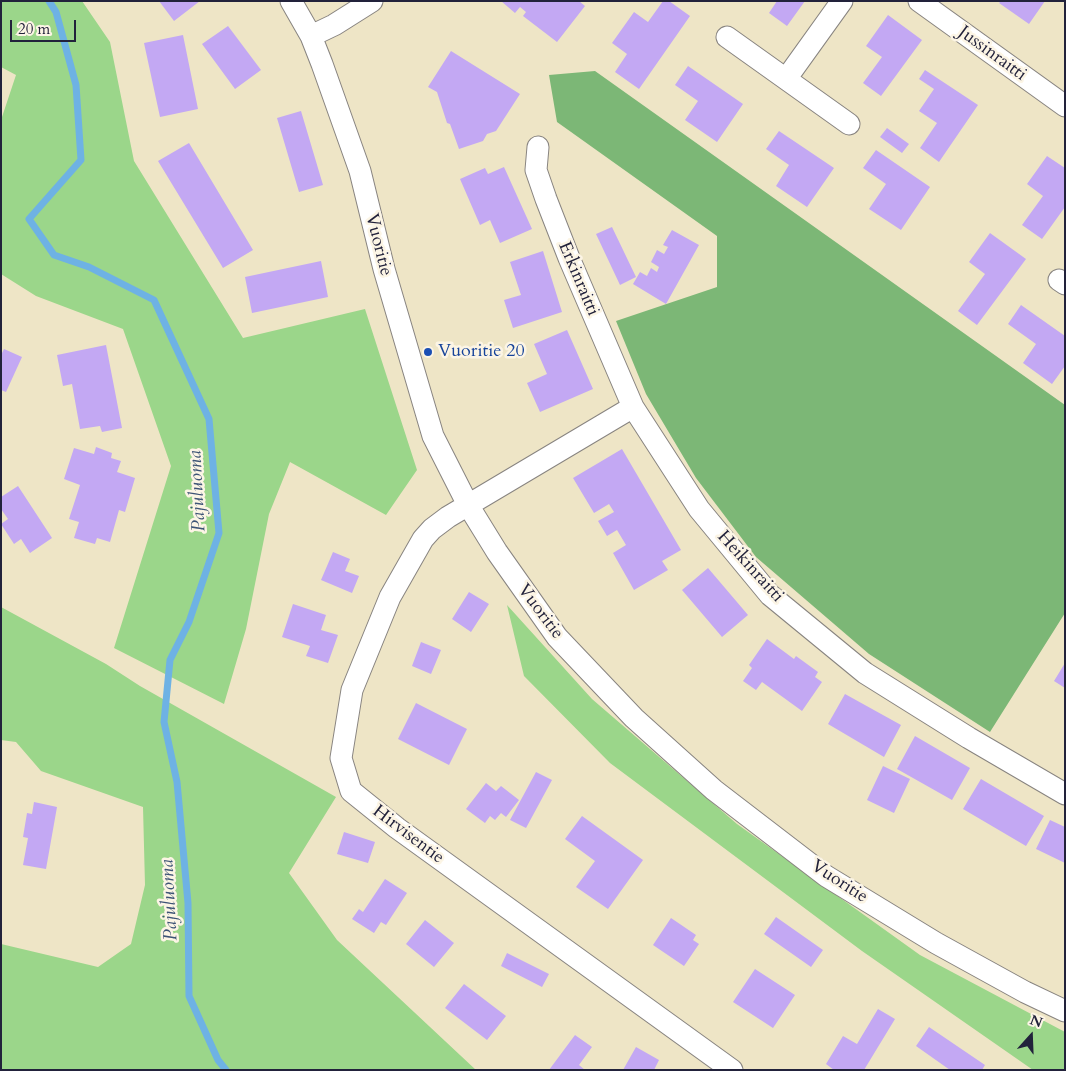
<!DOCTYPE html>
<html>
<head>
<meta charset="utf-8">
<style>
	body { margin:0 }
	#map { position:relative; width:1066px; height:1071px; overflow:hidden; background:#eee5c6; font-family:Cardo,serif }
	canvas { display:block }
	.frame { position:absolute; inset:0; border:2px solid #22223b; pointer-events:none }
	.north { position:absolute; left:1006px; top:1011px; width:50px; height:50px; -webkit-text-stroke:4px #fcf5e5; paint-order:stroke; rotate:20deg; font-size:14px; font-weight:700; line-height:20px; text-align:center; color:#22223b }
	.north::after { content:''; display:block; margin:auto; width:18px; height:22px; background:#22223b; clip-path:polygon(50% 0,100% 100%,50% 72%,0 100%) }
	.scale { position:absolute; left:10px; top:20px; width:66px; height:22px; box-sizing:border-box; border:2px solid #22223b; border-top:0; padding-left:6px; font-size:15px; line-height:18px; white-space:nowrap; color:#22223b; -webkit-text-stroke:4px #fcf5e5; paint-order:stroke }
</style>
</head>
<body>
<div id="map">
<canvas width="1066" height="1071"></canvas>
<div class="frame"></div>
<div class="north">N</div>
<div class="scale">20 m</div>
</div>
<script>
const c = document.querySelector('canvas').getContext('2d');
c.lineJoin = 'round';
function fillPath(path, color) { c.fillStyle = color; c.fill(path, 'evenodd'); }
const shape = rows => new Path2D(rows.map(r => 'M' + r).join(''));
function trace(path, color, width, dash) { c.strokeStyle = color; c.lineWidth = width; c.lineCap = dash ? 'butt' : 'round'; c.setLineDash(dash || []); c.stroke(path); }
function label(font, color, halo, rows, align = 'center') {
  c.font = font + ' Cardo,serif'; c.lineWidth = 5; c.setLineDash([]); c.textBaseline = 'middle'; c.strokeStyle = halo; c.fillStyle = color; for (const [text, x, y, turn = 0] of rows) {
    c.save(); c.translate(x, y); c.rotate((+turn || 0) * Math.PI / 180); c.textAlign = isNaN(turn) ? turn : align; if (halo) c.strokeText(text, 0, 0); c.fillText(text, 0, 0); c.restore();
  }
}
fillPath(shape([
	[1,1,82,1,110,42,134,161,243,338,365,309,417,470,386,515,290,462,269,514,246,629,224,704,114,648,171,466,123,329,36,296,1,274,1,120,16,75,1,67],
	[507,605,592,699,737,824,920,955,1065,1032,1065,1070,1033,1070,862,951,610,763,524,676],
	[1,607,106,664,140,686,336,797,289,873,337,940,476,1070,1,1070,1,944,98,967,131,944,145,885,143,807,41,771,16,742,1,740]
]), '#9bd68a');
fillPath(shape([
	[595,71,1065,405,1065,613,990,732,869,654,756,557,696,478,646,394,616,321,717,287,717,236,557,122,549,75]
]), '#7cb776');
trace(shape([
	[49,1,56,12,76,85,81,160,29,219,54,255,89,267,154,300,209,419,219,533,189,622,170,660,164,722,177,782,188,903,189,996,218,1060,226,1070]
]), '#6eb2e4', 7);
fillPath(shape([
	[159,1,200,1,174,21],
	[501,1,579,1,585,6,557,42,523,16,526,12,520,7,515,13],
	[663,1,669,1,690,16,639,89,615,72,627,54,612,43,634,12,648,22],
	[777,1,805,1,787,26,769,13],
	[1001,1,1045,1,1029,24,999,3],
	[888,15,922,40,881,96,863,83,882,57,866,46],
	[228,26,261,70,235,89,202,44],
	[183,35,198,109,160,117,144,43],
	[451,51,520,94,496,131,487,134,483,141,459,149,450,124,447,123,437,92,428,87],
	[688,66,743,104,717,142,685,120,698,101,675,85],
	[925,70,978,105,939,162,920,148,937,123,919,111,934,89,919,79],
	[301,111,323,185,299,192,277,118],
	[887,128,909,144,902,153,880,137],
	[779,131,834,168,807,207,776,186,789,165,766,149],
	[189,143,253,250,223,268,158,161],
	[876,150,930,187,901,230,869,209,886,184,863,168],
	[1047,156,1065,168,1065,207,1042,239,1022,225,1043,196,1027,184],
	[504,167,532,229,500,243,490,220,480,225,460,179,485,168,488,174],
	[612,227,636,277,620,285,596,234],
	[672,230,699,245,666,304,633,284,640,272,647,276,651,268,657,272,659,267,651,262,657,250,664,254,668,247,663,245],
	[990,233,1026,259,977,325,958,311,985,274,969,262],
	[543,251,562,312,513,328,504,300,521,295,510,262],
	[321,261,328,297,252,313,245,277],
	[1021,305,1065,336,1065,366,1052,384,1023,363,1036,344,1008,324],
	[567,330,593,389,540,412,527,383,547,374,534,344],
	[106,345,122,428,102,432,100,426,80,429,72,384,63,386,57,355],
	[4,349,22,357,6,392,1,390,1,355],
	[96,447,112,453,111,458,121,461,117,472,135,478,125,512,119,510,110,542,97,538,95,544,74,538,79,522,69,519,80,485,64,479,74,448,94,454],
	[622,449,681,550,662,561,668,570,634,590,613,553,626,545,617,530,607,536,598,521,614,512,609,504,594,513,573,478],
	[18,486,52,538,30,553,21,539,14,544,1,524,8,519,1,509,1,497],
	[333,552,350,559,345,571,359,576,352,593,321,580],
	[708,568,748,615,722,637,682,590],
	[469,592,489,604,471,632,452,619],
	[293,604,326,615,321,630,338,635,328,663,306,656,310,646,282,637],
	[767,639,794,659,796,656,818,672,815,677,822,682,802,711,762,682,756,690,743,681,752,668,749,665],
	[421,642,441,650,431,674,412,666],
	[1065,663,1065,688,1054,681],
	[845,694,901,725,884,757,828,724],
	[416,703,467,729,449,765,398,739],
	[915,736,970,768,952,800,897,769],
	[883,766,910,779,894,813,867,800],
	[536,772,552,780,526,828,510,820],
	[981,779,1044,816,1026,846,963,809],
	[486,783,496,791,501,786,519,800,506,817,501,813,495,820,490,816,485,823,466,809],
	[34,802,57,807,46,869,23,865,28,838,23,837,27,813,32,814],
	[582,816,643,860,608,909,576,887,595,861,565,839],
	[1050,820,1065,827,1065,863,1036,849],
	[344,832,375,842,368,863,337,854],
	[385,879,407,893,386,925,381,922,374,933,352,919,359,909,363,912],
	[776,917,823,950,811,967,764,934],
	[671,918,696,935,693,940,699,944,684,966,653,945],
	[425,920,454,943,434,967,406,944],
	[507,953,549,974,542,987,501,966],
	[755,969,795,995,773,1028,733,1002],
	[464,984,506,1016,487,1040,445,1008],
	[878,1009,895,1019,864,1070,834,1070,826,1064,843,1036,857,1044],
	[929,1027,985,1065,982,1070,950,1070,916,1046],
	[575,1035,592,1047,579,1065,585,1070,549,1070],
	[636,1047,659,1060,654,1070,623,1070]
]), '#c3a8f3');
const minor = shape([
	[291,1,311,36,322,64,360,171,384,269,433,436,468,505,497,552,557,637,634,718,714,790,826,876,936,943,1025,992,1065,1011],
	[919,1,1065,106],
	[311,36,334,25,372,1],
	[727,37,849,124],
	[786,79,842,1],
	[538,147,536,170,546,199,569,258,633,407],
	[1059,280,1065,284],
	[732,1070,397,828,351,791,341,758,352,690,390,597,423,539,432,529,448,517,633,407,699,509,770,595,865,673,969,738,1065,794]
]);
trace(minor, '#888480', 23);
trace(minor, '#fff', 21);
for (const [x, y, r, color] of [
	[428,352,5,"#1a4fb4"]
]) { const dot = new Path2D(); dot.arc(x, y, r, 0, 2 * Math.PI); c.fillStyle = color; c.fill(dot); trace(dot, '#fcf5e5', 2); }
label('18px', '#22223b', '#fcf5e5', [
	["Jussinraitti",992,54,36],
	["Vuoritie",378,245,76],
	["Erkinraitti",578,279,67],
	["Heikinraitti",750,567,48],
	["Vuoritie",540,612,53],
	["Hirvisentie",408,835,37],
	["Vuoritie",839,882,33]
]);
label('18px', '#164399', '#fcf5e5', [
	["Vuoritie 20",438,352]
], 'left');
label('italic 19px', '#3d5476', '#fcf5e5', [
	["Pajuluoma",198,491,-93],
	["Pajuluoma",170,900,-93]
]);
</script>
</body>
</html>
